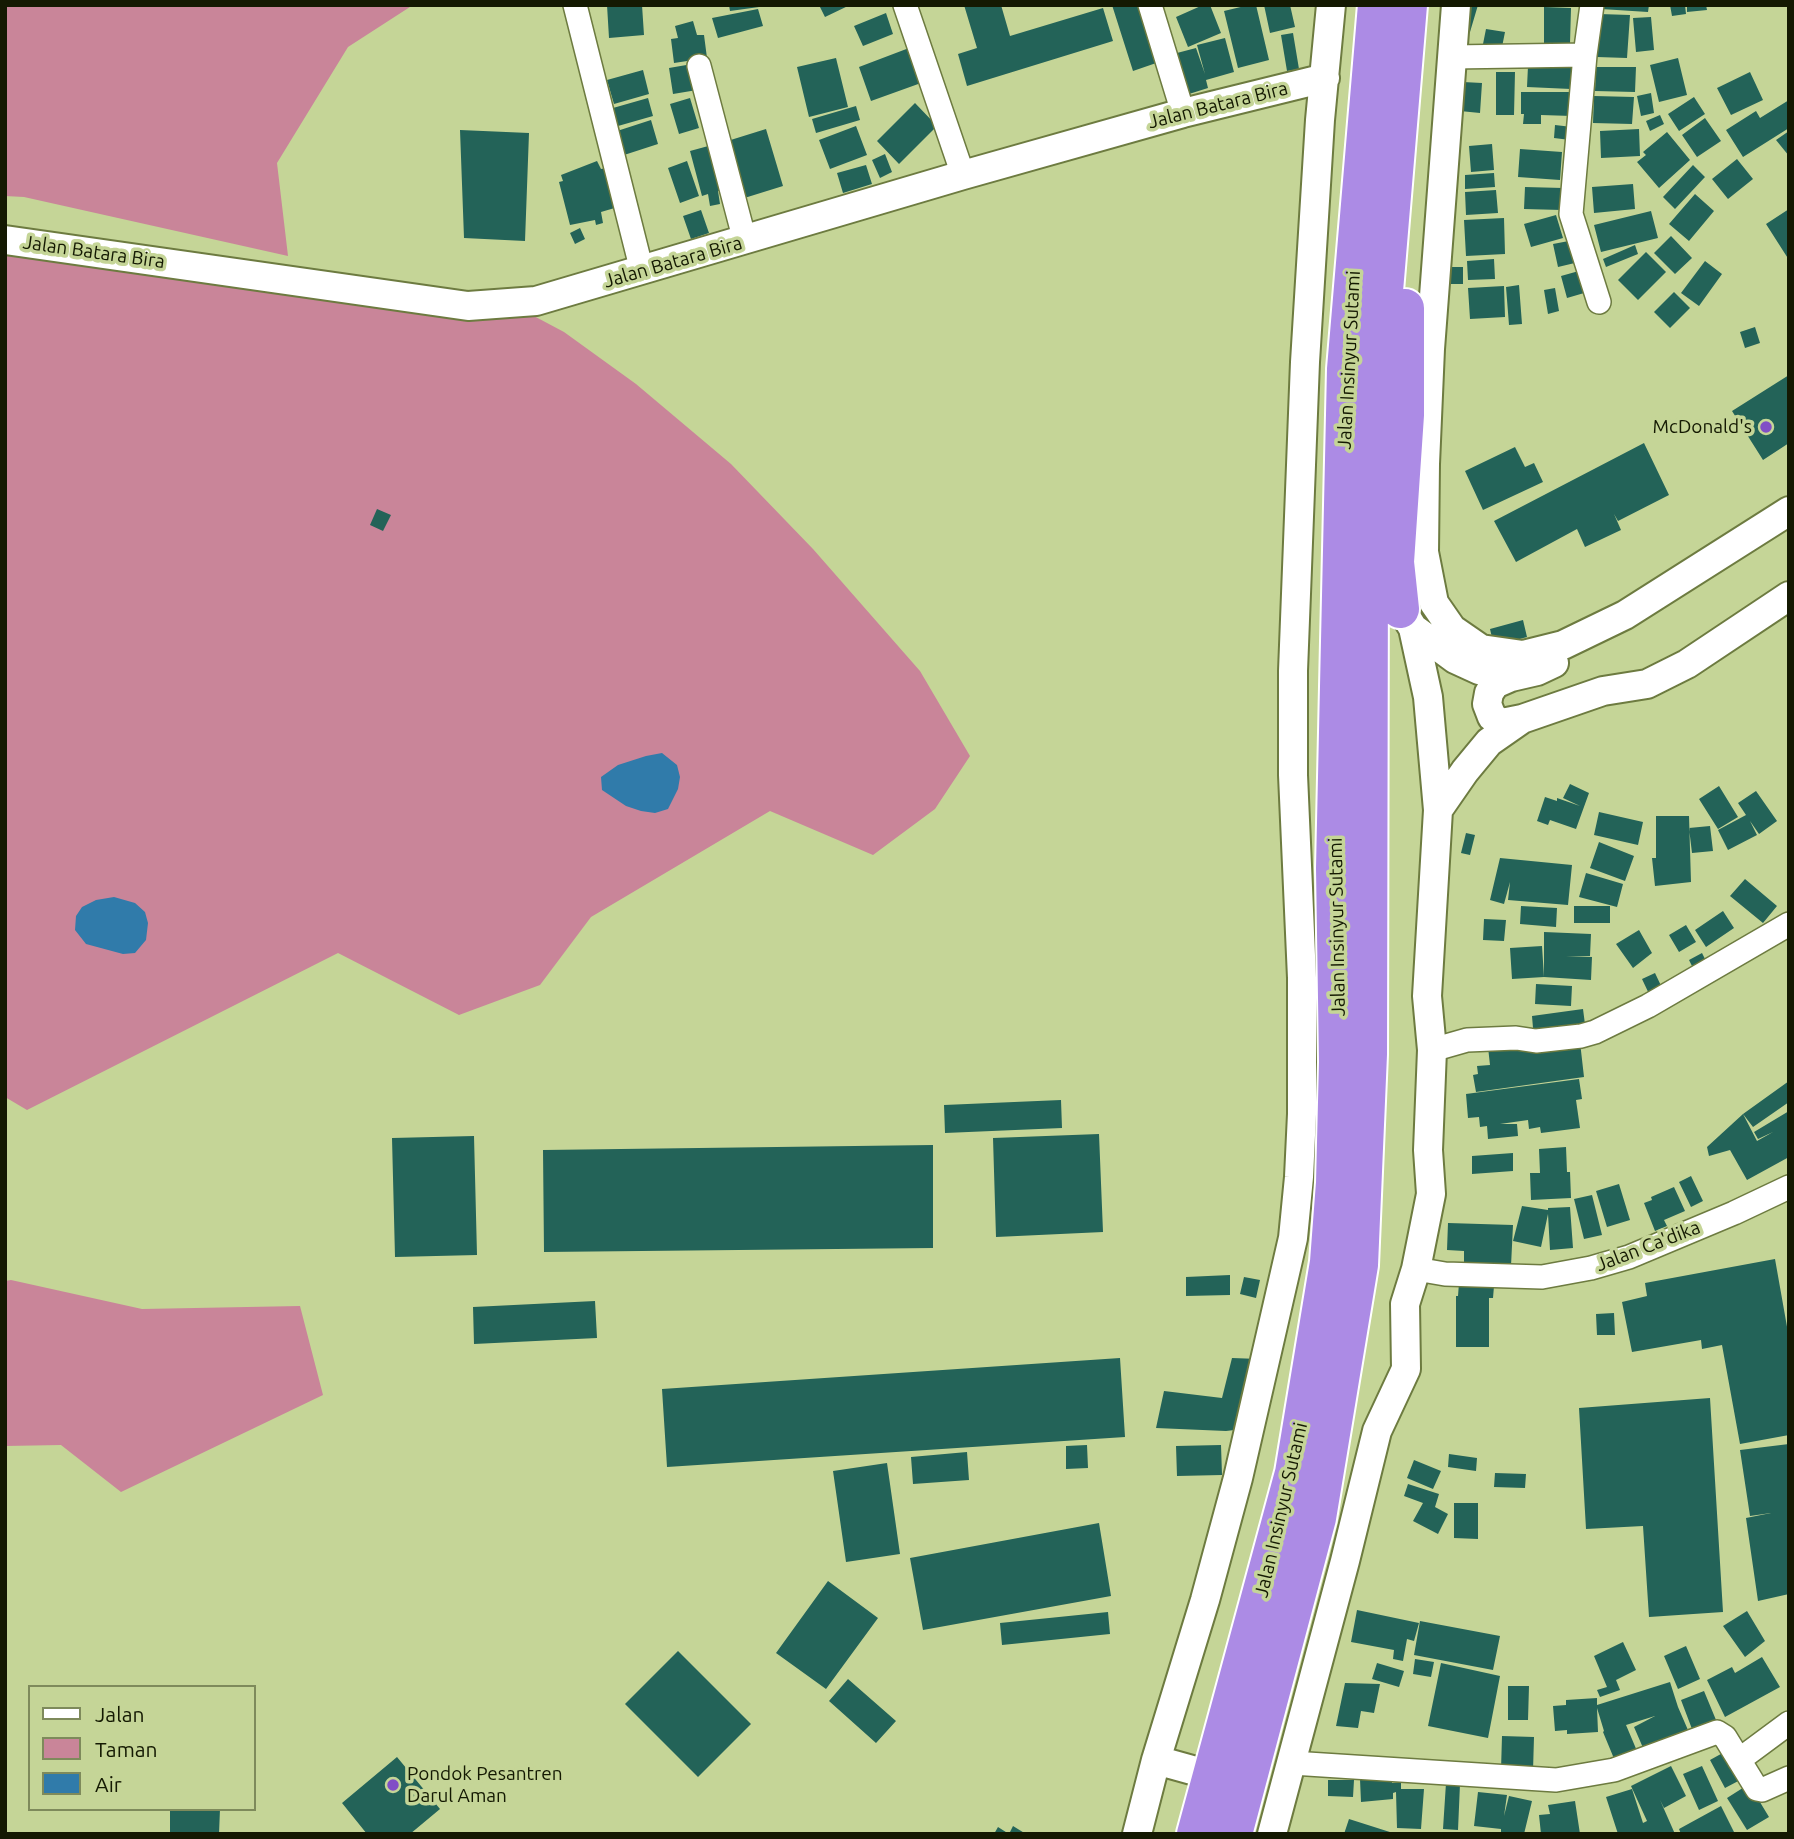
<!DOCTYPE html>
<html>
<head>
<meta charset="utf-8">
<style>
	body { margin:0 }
	#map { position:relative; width:1794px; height:1839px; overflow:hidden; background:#c5d597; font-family:Ubuntu,sans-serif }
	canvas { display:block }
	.frame { position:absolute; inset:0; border:7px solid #141902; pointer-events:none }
	.legend { position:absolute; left:28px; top:1685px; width:228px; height:126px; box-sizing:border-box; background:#c5d597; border:2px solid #7e8a5b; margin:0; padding:9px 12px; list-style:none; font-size:21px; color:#141902 }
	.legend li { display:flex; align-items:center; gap:14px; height:35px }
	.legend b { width:35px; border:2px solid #7e8a5b }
</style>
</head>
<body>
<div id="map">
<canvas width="1794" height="1839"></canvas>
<div class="frame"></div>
<ul class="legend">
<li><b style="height:9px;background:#fff"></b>Jalan</li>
<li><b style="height:19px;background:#c98599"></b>Taman</li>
<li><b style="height:19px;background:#307baa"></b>Air</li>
</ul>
</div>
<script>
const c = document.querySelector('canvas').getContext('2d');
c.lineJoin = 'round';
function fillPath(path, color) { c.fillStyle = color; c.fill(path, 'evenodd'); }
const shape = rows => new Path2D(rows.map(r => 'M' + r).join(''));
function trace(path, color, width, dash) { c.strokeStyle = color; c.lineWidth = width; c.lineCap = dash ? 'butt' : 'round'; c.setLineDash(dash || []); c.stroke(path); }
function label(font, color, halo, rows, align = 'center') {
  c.font = font + ' Ubuntu,sans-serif'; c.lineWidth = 7; c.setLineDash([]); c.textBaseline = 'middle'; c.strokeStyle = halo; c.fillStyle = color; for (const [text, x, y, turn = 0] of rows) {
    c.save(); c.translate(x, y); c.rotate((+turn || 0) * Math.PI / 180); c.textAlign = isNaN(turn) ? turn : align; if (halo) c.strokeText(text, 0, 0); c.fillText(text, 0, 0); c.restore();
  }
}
fillPath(shape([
	[5,5,413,5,348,47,277,163,288,256,24,197,5,196],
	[5,239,500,298,564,332,636,384,731,464,813,549,920,671,970,756,935,809,873,855,770,811,591,917,540,985,459,1015,338,953,27,1110,5,1097],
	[11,1280,142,1309,300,1306,323,1395,121,1492,61,1445,5,1446,5,1281]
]), '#c98599');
fillPath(shape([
	[662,753,677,765,680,777,678,789,668,809,655,813,641,811,626,806,602,790,601,777,618,765,646,756],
	[114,897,135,903,145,912,148,923,146,940,135,953,123,954,86,944,75,930,76,916,82,907,96,900]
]), '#307baa');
fillPath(shape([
	[607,5,642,5,644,35,609,38],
	[729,5,759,5,759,7,730,11],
	[819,5,850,5,825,17],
	[964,5,1001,5,1010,36,1103,8,1113,41,967,86,958,54,977,48],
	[1112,5,1143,5,1162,61,1133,71],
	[1203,5,1210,5,1221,33,1188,47,1176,17],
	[1249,5,1256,5,1269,60,1238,68,1224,11],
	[1264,5,1290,5,1295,27,1270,33],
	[1464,5,1478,5,1470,32,1457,28],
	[1601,5,1649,5,1648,12,1601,9],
	[1670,5,1685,5,1686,14,1672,16],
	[1687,5,1706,5,1707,10,1687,12],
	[1544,7,1571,8,1570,44,1544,43],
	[758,9,763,26,718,38,712,18],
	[886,13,893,34,863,46,854,26],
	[1599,14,1630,15,1627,58,1597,57],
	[1651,17,1654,50,1636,52,1633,18],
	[693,21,697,35,704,35,707,58,674,63,671,39,678,38,675,26],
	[1486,29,1505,32,1502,47,1483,44],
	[1293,33,1299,69,1287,71,1281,35],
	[1225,38,1234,72,1206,80,1208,88,1189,94,1177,53,1196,48,1205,74,1197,45],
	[909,48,921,83,871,101,859,67],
	[836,58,848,107,809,117,797,67],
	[1678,58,1687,95,1659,102,1650,65],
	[698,63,703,89,673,94,669,68],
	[1528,66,1572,68,1571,89,1527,87],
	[1596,67,1636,67,1635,92,1595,91],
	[643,70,649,94,614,104,607,80],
	[1496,72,1515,72,1514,115,1496,115],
	[1750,72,1763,100,1731,115,1717,88],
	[1463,82,1482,83,1480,113,1460,111],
	[1521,92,1572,92,1572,116,1541,115,1541,124,1523,124,1524,114,1521,114],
	[1651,93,1654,113,1641,116,1637,96],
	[1594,96,1634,97,1632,124,1593,123],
	[1694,97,1705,114,1679,131,1668,114],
	[648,98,653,116,618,126,613,108],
	[690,98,699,128,679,134,670,104],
	[1789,100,1789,128,1743,157,1726,130,1756,111,1760,118],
	[915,103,937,126,899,164,877,141],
	[856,106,860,120,816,133,812,119],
	[1660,115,1664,124,1650,131,1646,121],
	[1705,118,1721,141,1697,157,1682,135],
	[651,120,658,144,621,156,614,132],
	[1555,125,1572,127,1570,140,1554,138],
	[856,126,867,155,830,169,819,140],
	[766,129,783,186,738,200,721,143],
	[1639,129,1640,156,1601,158,1600,131],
	[460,130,529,133,525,241,464,238],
	[1789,131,1789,156,1776,140],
	[1667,132,1690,160,1659,188,1637,162,1646,155,1643,152],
	[1492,144,1494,170,1471,172,1469,146],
	[712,145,724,190,718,191,720,204,710,206,708,194,702,196,690,151],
	[1520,149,1562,152,1560,180,1518,177],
	[885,154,892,172,880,178,872,160],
	[1737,159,1753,179,1728,199,1712,179],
	[597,161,601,169,606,168,618,207,601,212,603,223,596,225,595,220,570,225,559,182,563,181,561,175],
	[687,161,699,196,680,203,668,168],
	[866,165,872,184,843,193,837,173],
	[1693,165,1705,177,1675,209,1663,197],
	[1494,173,1495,187,1465,189,1465,175],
	[1633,184,1635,209,1594,213,1592,187],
	[1525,187,1563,188,1562,210,1524,209],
	[1496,190,1498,213,1466,215,1465,192],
	[1695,194,1714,211,1689,241,1669,224],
	[1789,209,1789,260,1766,224],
	[701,210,709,233,691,239,683,216],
	[1651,211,1658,238,1601,252,1594,225],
	[1556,215,1563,238,1531,247,1524,224],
	[1504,218,1505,254,1466,256,1464,220],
	[580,228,585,239,575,244,570,233],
	[1671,236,1692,258,1675,274,1654,253],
	[1574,240,1579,262,1558,267,1553,244],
	[1635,245,1638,254,1606,267,1603,259],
	[1646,252,1666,272,1638,300,1618,280],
	[1494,259,1495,279,1468,280,1467,261],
	[1705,261,1722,274,1699,306,1681,293],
	[1444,267,1463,267,1463,284,1444,284],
	[1586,269,1591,291,1567,298,1561,276],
	[1519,285,1522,324,1509,325,1506,287],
	[1504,286,1505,317,1470,319,1468,288],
	[1555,288,1559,311,1548,314,1544,290],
	[1674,292,1690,308,1670,328,1654,312],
	[1755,327,1760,343,1745,348,1740,332],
	[1789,375,1789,443,1763,460,1732,411],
	[1644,443,1669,495,1618,521,1614,514,1621,530,1585,547,1577,529,1516,562,1494,521],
	[1515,447,1525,467,1534,463,1543,482,1483,510,1465,471],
	[377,509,391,515,383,531,370,525],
	[1523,620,1527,637,1516,640,1518,647,1494,646,1490,629],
	[1570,784,1589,793,1576,829,1550,820,1548,825,1537,821,1545,797,1557,801,1557,798,1580,806,1563,798],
	[1719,786,1738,817,1718,829,1699,799],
	[1756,791,1777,821,1759,834,1750,821,1757,835,1728,850,1718,830,1746,815,1738,803],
	[1599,812,1643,822,1638,845,1594,835],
	[1656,816,1689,816,1691,882,1655,886,1652,858,1656,858],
	[1710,826,1713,851,1692,853,1689,828],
	[1466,833,1475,835,1470,855,1461,853],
	[1599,842,1634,856,1625,881,1590,868],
	[1500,858,1572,865,1568,905,1508,900,1510,882,1504,904,1490,900],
	[1586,873,1623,884,1617,907,1579,897],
	[1745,879,1777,906,1763,923,1730,896],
	[1521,906,1557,908,1556,927,1520,924],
	[1574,906,1610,906,1610,923,1574,923],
	[1723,911,1734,928,1706,947,1695,930],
	[1484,919,1506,920,1504,941,1483,940],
	[1686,925,1696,942,1679,952,1669,935],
	[1639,930,1652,953,1633,968,1616,944],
	[1544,932,1591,934,1590,956,1566,956,1592,957,1591,980,1544,977],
	[1542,946,1544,977,1512,979,1510,948],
	[1702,953,1706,961,1693,968,1689,960],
	[1655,973,1664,992,1651,998,1642,979],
	[1536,984,1572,986,1571,1006,1535,1004],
	[1583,1009,1586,1032,1539,1040,1536,1028,1533,1028,1532,1016],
	[1580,1042,1584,1077,1476,1092,1473,1075,1478,1074,1477,1066,1490,1065,1488,1047],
	[1579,1079,1582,1099,1576,1100,1580,1128,1541,1133,1540,1127,1529,1129,1528,1120,1500,1124,1517,1124,1518,1136,1488,1139,1487,1126,1480,1127,1479,1117,1468,1118,1466,1094],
	[1789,1081,1789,1102,1753,1127,1743,1114],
	[1061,1100,1062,1128,945,1133,944,1105],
	[1789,1111,1789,1157,1747,1180,1730,1150,1709,1156,1707,1147,1743,1114,1757,1141,1773,1132,1758,1139,1754,1132],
	[1099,1134,1103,1232,996,1237,993,1138],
	[474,1136,477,1255,395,1257,392,1138],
	[933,1145,933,1248,544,1252,543,1150],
	[1566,1147,1567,1172,1570,1172,1571,1198,1531,1200,1530,1173,1540,1173,1539,1149],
	[1513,1153,1513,1171,1472,1174,1472,1156],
	[1691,1176,1703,1201,1691,1207,1679,1182],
	[1619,1184,1630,1220,1607,1227,1596,1191],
	[1674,1187,1685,1211,1664,1220,1667,1226,1655,1231,1644,1203,1652,1200,1651,1197],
	[1592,1195,1602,1235,1584,1239,1574,1199],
	[1522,1206,1548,1210,1548,1208,1570,1207,1573,1248,1550,1250,1548,1214,1541,1247,1513,1241],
	[1448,1223,1513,1225,1511,1266,1464,1264,1464,1251,1447,1250],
	[1775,1259,1789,1338,1789,1435,1740,1444,1722,1345,1702,1349,1701,1340,1632,1352,1622,1302,1647,1296,1645,1283],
	[1230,1275,1230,1295,1186,1296,1186,1277],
	[1244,1277,1260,1280,1256,1298,1240,1294],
	[1459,1283,1494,1286,1493,1298,1489,1298,1489,1347,1456,1347,1456,1296,1458,1296],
	[595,1301,597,1338,474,1344,473,1307],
	[1614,1313,1615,1335,1597,1335,1596,1314],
	[1120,1358,1125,1437,667,1467,662,1389],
	[1232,1358,1259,1359,1243,1429,1226,1431,1156,1428,1164,1391,1222,1398],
	[1710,1398,1723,1612,1649,1617,1643,1526,1586,1529,1579,1408],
	[1789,1444,1789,1594,1758,1601,1746,1518,1771,1513,1750,1516,1740,1450],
	[1087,1445,1088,1468,1066,1469,1066,1446],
	[1221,1445,1222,1475,1177,1476,1176,1446],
	[967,1452,969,1480,913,1484,911,1457],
	[1449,1454,1477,1458,1476,1471,1448,1467],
	[1414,1460,1441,1471,1433,1489,1407,1478],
	[887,1463,900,1554,846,1562,833,1471],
	[1495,1473,1526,1474,1525,1488,1494,1487],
	[1408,1484,1439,1494,1435,1507,1448,1514,1438,1534,1413,1521,1423,1503,1404,1496],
	[1454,1503,1478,1503,1478,1539,1454,1538],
	[1099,1523,1111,1596,923,1630,910,1558],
	[828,1581,878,1618,826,1689,776,1653],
	[1357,1610,1419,1623,1414,1641,1407,1639,1403,1661,1393,1659,1394,1650,1351,1642],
	[1747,1611,1765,1641,1745,1657,1723,1626],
	[1108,1612,1110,1634,1002,1645,1000,1623],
	[1420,1621,1500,1636,1493,1670,1414,1655],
	[1623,1642,1636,1670,1616,1680,1620,1690,1600,1697,1597,1690,1607,1687,1594,1656],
	[1686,1646,1700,1679,1678,1689,1664,1656],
	[678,1651,751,1724,698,1777,625,1704],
	[1762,1657,1780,1687,1725,1717,1707,1680,1732,1667,1735,1673],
	[1415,1659,1434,1662,1431,1677,1413,1674],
	[1377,1663,1404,1671,1399,1687,1372,1679],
	[1441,1663,1500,1676,1488,1738,1428,1726],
	[848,1679,896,1721,876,1743,829,1701],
	[1670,1682,1678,1707,1691,1737,1647,1757,1634,1727,1655,1716,1626,1725,1637,1751,1615,1761,1603,1732,1604,1731,1597,1708,1598,1732,1567,1734,1567,1730,1555,1731,1553,1706,1566,1705,1566,1700,1597,1698,1597,1705],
	[1345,1683,1380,1684,1374,1713,1361,1711,1358,1728,1336,1726],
	[1508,1686,1529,1686,1528,1720,1508,1720],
	[1704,1691,1716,1720,1692,1729,1681,1700],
	[1502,1736,1534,1737,1533,1771,1501,1770],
	[1728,1750,1744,1778,1725,1788,1710,1760],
	[397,1757,440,1809,410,1834,367,1834,342,1803],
	[1671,1766,1686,1796,1664,1808,1660,1800,1675,1834,1618,1834,1606,1797,1632,1789,1643,1823,1647,1821,1631,1786],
	[1702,1766,1718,1801,1699,1810,1683,1774],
	[1392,1776,1392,1783,1401,1782,1401,1789,1424,1789,1421,1829,1397,1828,1396,1792,1393,1793,1393,1799,1361,1802,1360,1779],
	[1328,1780,1354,1780,1353,1797,1328,1796],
	[1446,1783,1460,1784,1458,1830,1443,1829],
	[1749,1784,1769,1817,1747,1830,1727,1798],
	[1478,1792,1507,1795,1504,1816,1509,1796,1532,1801,1524,1834,1504,1834,1501,1833,1501,1829,1474,1826],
	[1575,1801,1580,1834,1541,1834,1539,1815,1550,1814,1548,1805],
	[1721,1806,1735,1834,1681,1834,1679,1829],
	[170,1809,220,1809,219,1834,170,1834],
	[1349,1819,1393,1833,1393,1834,1344,1834],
	[1013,1826,1026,1834,994,1834,998,1827,1009,1834]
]), '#236358');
const minor = shape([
	[575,5,642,271],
	[905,5,963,175],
	[1150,5,1183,113],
	[1592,5,1585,55,1571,214,1599,302],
	[1452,57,1585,55],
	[699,66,745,241],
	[1432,1050,1467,1040,1516,1038,1536,1041,1581,1036,1595,1032,1648,1006,1789,924],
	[1416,1269,1445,1274,1542,1277,1591,1268,1629,1257,1734,1213,1789,1187],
	[1739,1760,1789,1723],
	[1292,1763,1556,1780,1614,1770,1717,1732,1725,1737,1757,1789,1762,1790,1789,1778]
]);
const tertiary = shape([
	[1456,5,1430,349,1425,464,1424,552,1434,603,1452,629,1481,649,1523,655,1563,645,1625,615,1789,511],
	[5,240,468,306,536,301,963,175,1183,113,1325,78],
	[1408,620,1413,628,1455,659,1479,670,1511,677],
	[1522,719,1502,723,1492,717,1487,704,1489,693,1495,684,1511,677,1537,671,1554,663],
	[1438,810,1465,771,1489,742,1522,719,1603,691,1647,684,1687,664,1789,596],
	[1156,1760,1192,1770],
	[1137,1834,1156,1760,1205,1600,1238,1478,1293,1238,1299,1177,1302,1114,1302,978,1293,775,1293,671,1305,362,1320,120,1331,5],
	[1272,1834,1345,1561,1377,1431,1406,1369,1405,1304,1416,1269,1431,1194,1428,1150,1432,1050,1427,996,1438,810,1428,697,1413,628]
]);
const motorway = shape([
	[1400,609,1395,562,1405,415,1405,308],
	[1196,1834,1294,1473,1329,1262,1335,1183,1338,1062,1335,868,1346,369,1377,5],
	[1233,1834,1317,1518,1359,1265,1368,1054,1369,540,1376,386,1408,5]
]);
trace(minor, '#6d7b40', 26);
trace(tertiary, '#6d7b40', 32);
trace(motorway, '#fff', 42);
trace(minor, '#fff', 23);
trace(tertiary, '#fff', 28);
trace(motorway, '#ac8be5', 38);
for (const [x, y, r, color] of [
	[1766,427,7,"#814ec6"],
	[393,1785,7,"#814ec6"]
]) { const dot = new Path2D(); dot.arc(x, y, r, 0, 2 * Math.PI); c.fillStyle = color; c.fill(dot); trace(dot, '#c5d597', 2.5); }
label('19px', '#141902', '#c5d597', [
	["Jalan Batara Bira",1218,105,-14],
	["Jalan Batara Bira",94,252,8],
	["Jalan Batara Bira",673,262,-16],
	["Jalan Insinyur Sutami",1349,360,-87],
	["Jalan Insinyur Sutami",1337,927,-91],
	["Jalan Ca'dika",1648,1246,-21],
	["Jalan Insinyur Sutami",1281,1510,-77]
]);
label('19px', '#141902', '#c5d597', [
	["McDonald's",1752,427],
	["Pondok Pesantren",407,1774,"left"],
	["Darul Aman",407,1796,"left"]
], 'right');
</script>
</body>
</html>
